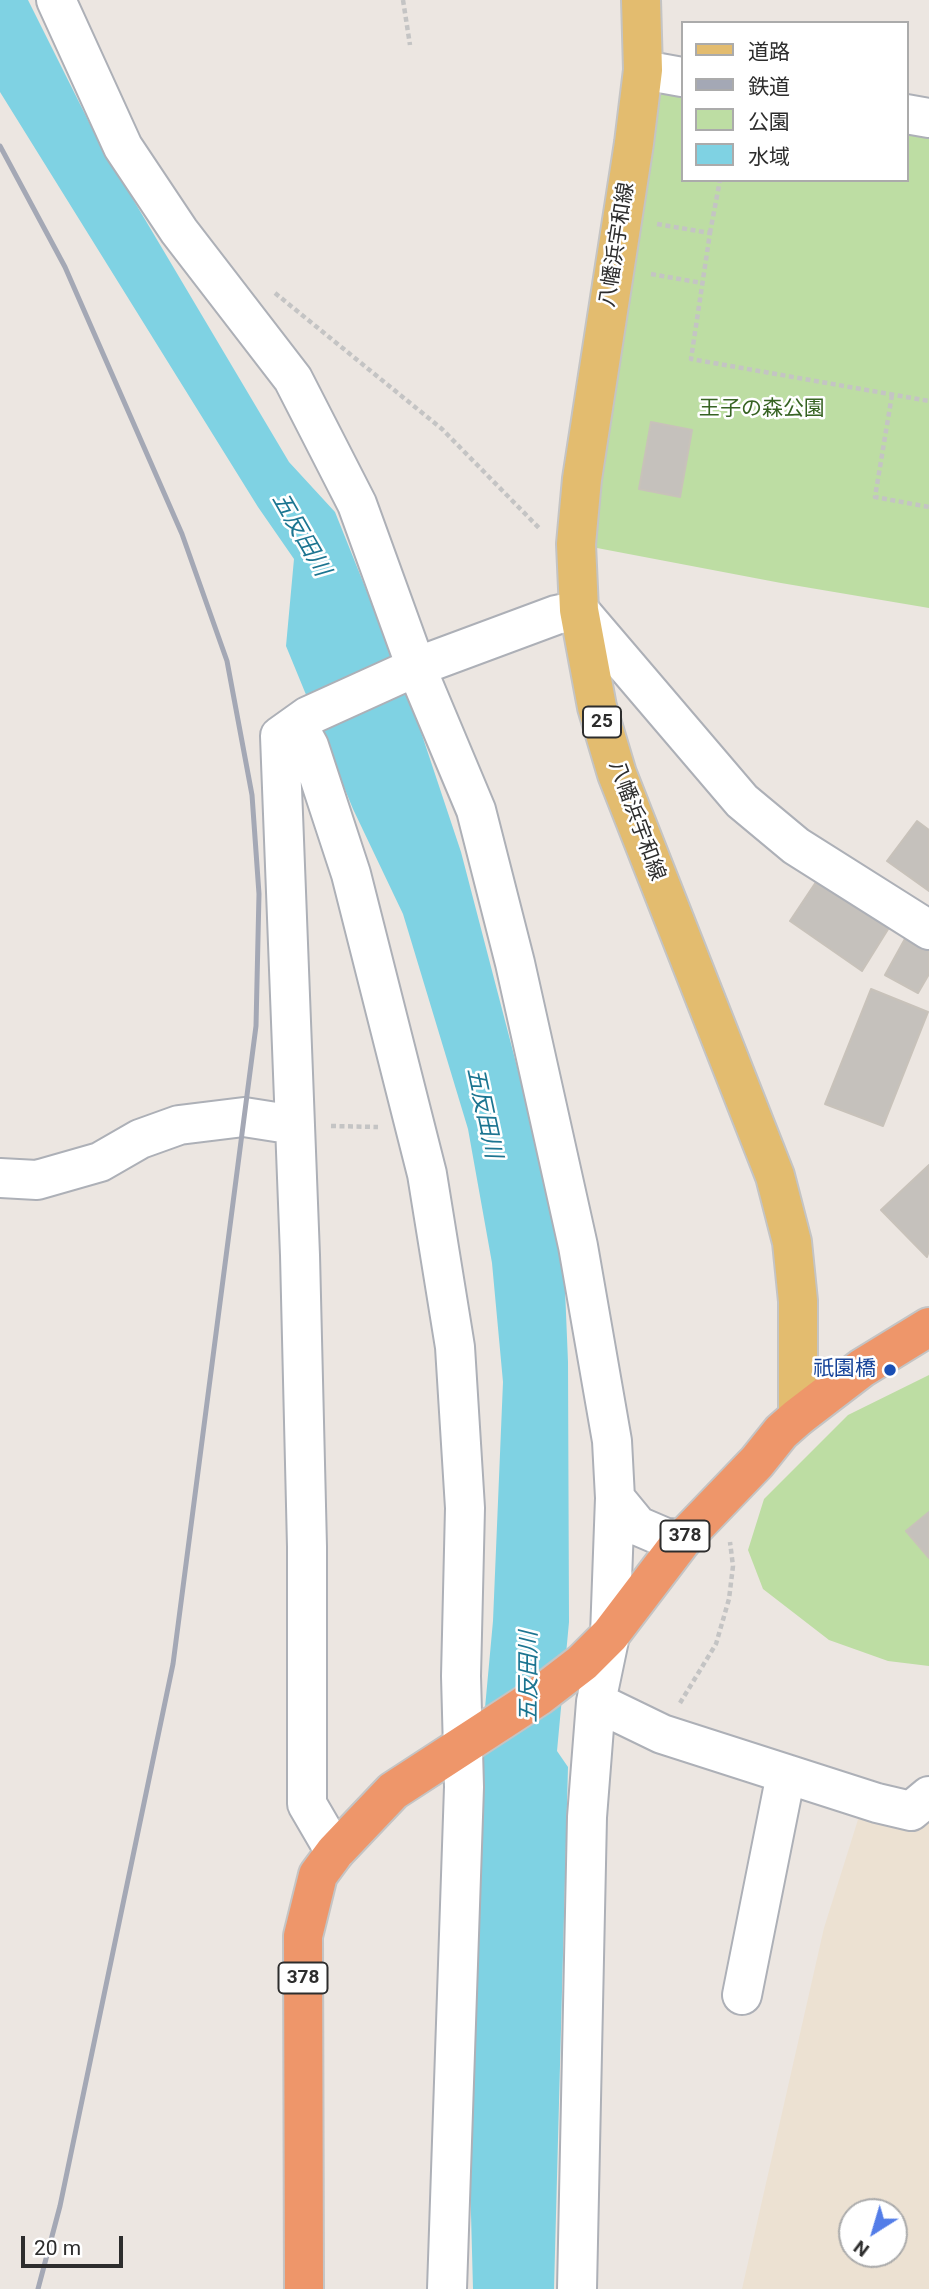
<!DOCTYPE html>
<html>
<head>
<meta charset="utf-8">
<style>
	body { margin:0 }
	#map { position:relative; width:929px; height:2289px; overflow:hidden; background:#ece6e1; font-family:Roboto,"Noto Sans JP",sans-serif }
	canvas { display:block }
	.legend { position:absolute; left:681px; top:21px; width:228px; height:161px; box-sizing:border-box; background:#fff; border:2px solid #ababab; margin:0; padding:9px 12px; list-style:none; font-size:21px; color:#2d2d2d }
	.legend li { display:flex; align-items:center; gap:14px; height:35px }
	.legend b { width:35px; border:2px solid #ababab }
	.north { position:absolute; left:838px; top:2198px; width:70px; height:70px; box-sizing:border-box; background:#fff; border:2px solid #ababab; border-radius:50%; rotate:217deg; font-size:19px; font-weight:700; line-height:28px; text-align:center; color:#2d2d2d }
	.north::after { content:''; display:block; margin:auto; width:24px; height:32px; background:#537de8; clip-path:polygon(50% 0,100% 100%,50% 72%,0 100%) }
	.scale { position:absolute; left:21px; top:2236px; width:102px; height:32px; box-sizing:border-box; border:4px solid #2d2d2d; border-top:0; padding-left:9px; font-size:21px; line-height:24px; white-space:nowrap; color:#2d2d2d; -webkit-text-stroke:5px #fff; paint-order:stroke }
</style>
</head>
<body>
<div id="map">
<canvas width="929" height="2289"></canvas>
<ul class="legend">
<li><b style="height:9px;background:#e3bc6f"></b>道路</li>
<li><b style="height:9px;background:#a4a8b5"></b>鉄道</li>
<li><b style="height:19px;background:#bddda3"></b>公園</li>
<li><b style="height:19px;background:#7fd2e3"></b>水域</li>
</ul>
<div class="north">N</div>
<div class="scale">20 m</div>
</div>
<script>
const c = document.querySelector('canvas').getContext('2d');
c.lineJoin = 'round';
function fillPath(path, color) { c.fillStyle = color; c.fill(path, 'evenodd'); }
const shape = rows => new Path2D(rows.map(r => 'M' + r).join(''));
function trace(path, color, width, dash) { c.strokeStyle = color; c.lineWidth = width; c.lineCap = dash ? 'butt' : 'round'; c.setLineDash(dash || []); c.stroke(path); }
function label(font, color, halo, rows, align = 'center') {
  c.font = font + ' Roboto,"Noto Sans JP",sans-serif'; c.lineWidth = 5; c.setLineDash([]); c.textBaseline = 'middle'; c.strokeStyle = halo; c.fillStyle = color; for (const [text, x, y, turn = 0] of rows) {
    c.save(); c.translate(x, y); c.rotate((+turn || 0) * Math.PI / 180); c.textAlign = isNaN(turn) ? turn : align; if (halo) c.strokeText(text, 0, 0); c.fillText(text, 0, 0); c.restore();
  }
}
fillPath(shape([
	[861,1810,929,1817,929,2289,742,2289,824,1928],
	[852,2212,894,2212,894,2254,852,2254]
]), '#ece1d2');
fillPath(shape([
	[643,70,682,77,682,180,906,180,906,114,929,117,929,608,781,583,576,544],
	[929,1375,929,1666,888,1661,829,1640,763,1589,748,1550,764,1499,848,1415]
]), '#bddda3');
fillPath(shape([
	[0,0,28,0,99,142,289,462,335,512,410,699,461,852,557,1220,565,1289,568,1362,569,1622,557,1751,568,1767,554,2289,473,2289,468,2102,478,1784,493,1621,503,1382,492,1263,468,1129,403,914,353,809,286,646,294,559,258,507,0,92]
]), '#7fd2e3');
const building = shape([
	[651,422,692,430,680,497,639,489,651,422],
	[917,821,929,830,929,891,887,861,917,821],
	[818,879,890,926,862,971,790,921,818,879],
	[906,937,929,950,929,974,918,993,885,975,906,937],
	[871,989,928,1012,883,1126,825,1104,871,989],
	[929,1165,929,1250,927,1257,881,1210,929,1165],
	[929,1512,929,1558,906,1531,929,1512]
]);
fillPath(building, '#c5c1bc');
trace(building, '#c8c2ba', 2);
const minor = shape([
	[56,0,123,147,179,231,293,379,357,504,416,667,476,810,515,963,578,1246,612,1441,615,1498,610,1635,596,1702,587,1817,577,2289],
	[643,70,682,77],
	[906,114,929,118],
	[297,724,309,746,351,874,427,1174,455,1347,465,1508,461,1676,464,1787,447,2289],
	[0,1178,37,1180,100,1162,140,1139,179,1125,244,1117,295,1125],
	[615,1498,638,1526,666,1538,683,1539],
	[596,1702,662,1734,877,1803,911,1811,929,1796],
	[335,1852,307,1804,307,1547,300,1255,280,736,308,716,416,667,556,615,579,610,742,801,796,846,929,930],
	[742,1995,786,1774]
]);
const major = shape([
	[641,0,643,70,634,143,582,479,576,544,579,610,597,707,617,774,775,1176,792,1242,798,1301,798,1417]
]);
const highway = shape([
	[304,2289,303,1936,318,1875,335,1852,393,1791,539,1696,582,1663,610,1635,683,1539,757,1462,781,1432,798,1417,862,1368,929,1327]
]);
trace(minor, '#adb0b7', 42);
trace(major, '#c4c4c4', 42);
trace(highway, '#c4c4c4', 42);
trace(shape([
	[403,0,410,45],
	[657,224,710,233,691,359,929,401],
	[710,233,720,180],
	[651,274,702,283],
	[275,293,442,429,540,529],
	[892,395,875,497,929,507],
	[331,1126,378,1127],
	[680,1703,716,1644,729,1599,733,1566,730,1542]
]), '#c4c4c4', 4.5, [5, 3.5]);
trace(minor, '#fff', 38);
trace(major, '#e3bc6f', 38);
trace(highway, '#ee966a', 38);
trace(shape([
	[0,146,65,267,182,534,227,661,252,795,259,894,256,1026,173,1664,60,2206,38,2289]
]), '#a4a8b5', 5);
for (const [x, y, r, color] of [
	[890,1370,7,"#1a4fb4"]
]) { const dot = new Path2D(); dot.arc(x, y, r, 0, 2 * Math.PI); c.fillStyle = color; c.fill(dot); trace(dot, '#fff', 2.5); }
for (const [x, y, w] of [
	[602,722,38],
	[685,1536,49],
	[303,1978,49]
]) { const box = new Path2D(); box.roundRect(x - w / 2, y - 15.5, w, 31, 5); c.fillStyle = '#fff'; c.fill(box); trace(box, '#2d2d2d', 2); }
label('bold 19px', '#2d2d2d', null, [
	["25",602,722],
	["378",685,1536],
	["378",303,1978]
]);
label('21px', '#2d2d2d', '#fff', [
	["八幡浜宇和線",618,245,-81],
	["八幡浜宇和線",636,821,70]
]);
label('21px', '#376323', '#fff', [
	["王子の森公園",762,410]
]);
label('21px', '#164399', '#fff', [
	["祇園橋",876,1370]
], 'right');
label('italic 23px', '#1c7591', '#fff', [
	["五反田川",300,535,60],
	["五反田川",483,1113,78],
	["五反田川",530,1677,-90]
]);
</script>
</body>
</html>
